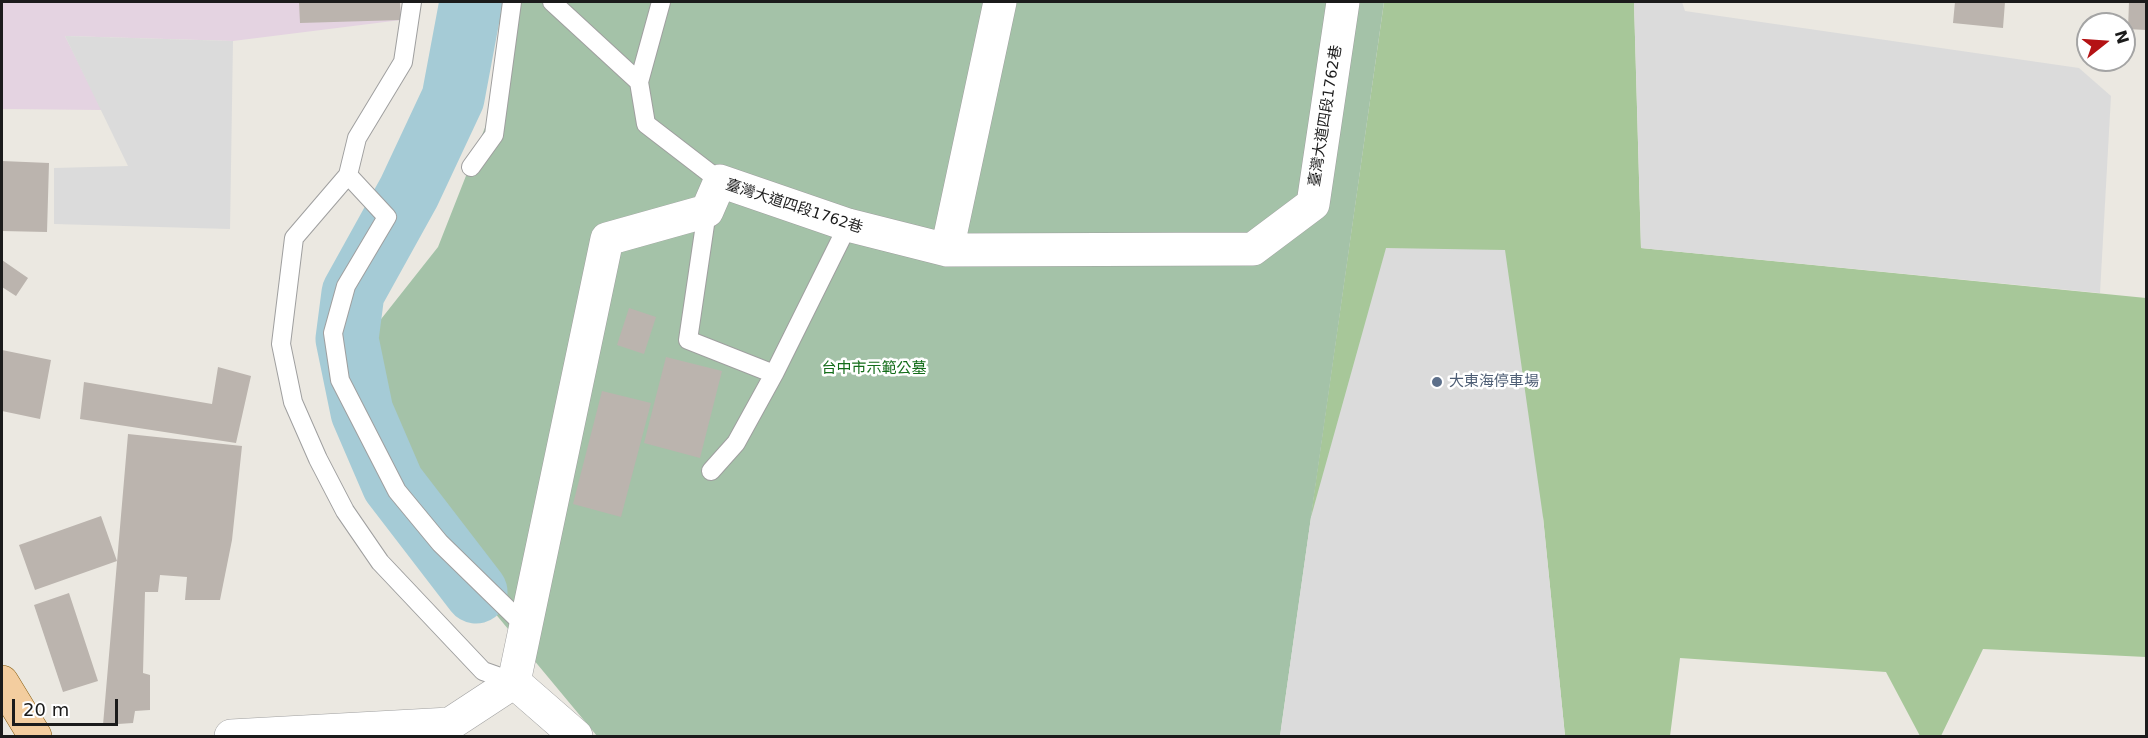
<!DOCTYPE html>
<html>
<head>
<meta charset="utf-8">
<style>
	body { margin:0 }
	#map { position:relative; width:2148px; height:738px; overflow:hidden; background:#ebe8e1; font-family:"DejaVu Sans",sans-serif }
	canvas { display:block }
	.frame { position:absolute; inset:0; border:3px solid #1b1b1b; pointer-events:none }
	.north { position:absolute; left:2076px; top:12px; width:60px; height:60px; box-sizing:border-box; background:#fff; border:2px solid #a4a4a4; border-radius:50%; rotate:73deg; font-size:16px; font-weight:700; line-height:24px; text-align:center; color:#1b1b1b }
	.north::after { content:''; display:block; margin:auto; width:21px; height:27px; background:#b41214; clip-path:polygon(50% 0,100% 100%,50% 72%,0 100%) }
	.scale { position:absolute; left:12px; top:699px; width:106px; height:27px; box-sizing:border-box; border:3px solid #1b1b1b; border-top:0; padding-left:8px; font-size:18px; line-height:21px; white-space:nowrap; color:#1b1b1b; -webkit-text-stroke:4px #fff; paint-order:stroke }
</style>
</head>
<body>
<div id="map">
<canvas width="2148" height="738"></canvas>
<div class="frame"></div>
<div class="north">N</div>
<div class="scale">20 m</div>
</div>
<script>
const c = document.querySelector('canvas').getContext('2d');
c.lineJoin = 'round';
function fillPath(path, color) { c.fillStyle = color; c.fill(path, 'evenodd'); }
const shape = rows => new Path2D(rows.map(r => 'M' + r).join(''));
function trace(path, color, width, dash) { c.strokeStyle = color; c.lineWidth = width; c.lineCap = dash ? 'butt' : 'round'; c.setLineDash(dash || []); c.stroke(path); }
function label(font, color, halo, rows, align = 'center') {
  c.font = font + ' "DejaVu Sans","Noto Sans TC",sans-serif'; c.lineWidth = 5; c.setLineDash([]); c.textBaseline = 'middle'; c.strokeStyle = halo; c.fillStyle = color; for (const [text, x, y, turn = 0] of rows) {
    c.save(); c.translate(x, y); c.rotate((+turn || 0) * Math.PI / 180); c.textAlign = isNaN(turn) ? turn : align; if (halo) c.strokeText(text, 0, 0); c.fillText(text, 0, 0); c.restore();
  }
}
fillPath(shape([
	[2,2,400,2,401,20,233,41,65,36,102,110,2,109]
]), '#e4d3e1');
fillPath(shape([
	[1384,2,1634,2,1641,248,2146,298,2146,657,1983,649,1941,736,1920,736,1886,672,1680,658,1670,736,1565,736,1543,517,1313,514,1311,517,1311,515]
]), '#a7c799');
fillPath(shape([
	[500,2,1384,2,1280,736,597,736,474,588,365,406,374,328,438,247,495,102]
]), '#a4c2a8');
fillPath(shape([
	[1634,2,1682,2,1685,11,2079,68,2111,96,2100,293,1641,248],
	[65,36,233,41,230,229,54,224,54,168,128,166],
	[1386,248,1505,250,1543,517,1565,736,1280,736,1311,517]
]), '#dbdbdb');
trace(shape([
	[471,2,453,98,409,192,353,293,347,339,362,412,393,484,476,592]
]), '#a5cbd6', 63);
fillPath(shape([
	[299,2,400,2,401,20,300,23],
	[1955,2,2005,2,2003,28,1953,23],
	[2129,2,2146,2,2146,30,2128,29],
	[2,161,49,163,47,232,2,231],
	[2,260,28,278,16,296,2,287],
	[629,308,656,317,644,354,617,345],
	[2,350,51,360,40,419,2,411],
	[666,357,722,371,700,458,644,443],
	[218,367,251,376,236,443,80,419,84,382,212,404],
	[602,391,651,403,621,517,573,504],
	[128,434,242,446,232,540,220,600,185,600,187,577,160,575,158,592,145,592,143,673,150,675,150,710,135,711,133,723,103,725],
	[101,516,117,561,35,590,19,545],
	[69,593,98,681,63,692,34,605]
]), '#bbb4ae');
const lane = shape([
	[552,2,639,82,646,124,720,181],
	[639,82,661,2],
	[471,167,494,135,512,2],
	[348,175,357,138,403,62,412,2],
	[707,211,688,340,774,374],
	[711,471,736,443,774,374,848,225],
	[514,682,483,671,380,562,345,511,318,459,293,402,281,344,294,238,348,175,387,217,346,286,333,333,340,380,397,491,440,543,524,625]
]);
const street = shape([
	[947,250,1000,2],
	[514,682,576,736],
	[231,736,450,724,514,682,607,239,707,211,720,181,848,225,947,250,1253,249,1313,204,1343,2]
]);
const primary = shape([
	[2,682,35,736]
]);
trace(lane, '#9f9f9f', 20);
trace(street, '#9f9f9f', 34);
trace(primary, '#855b0d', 34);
trace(lane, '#fff', 18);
trace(street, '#fff', 33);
trace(primary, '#f3cd9f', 33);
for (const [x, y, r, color] of [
	[1437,382,6,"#5c6f8a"]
]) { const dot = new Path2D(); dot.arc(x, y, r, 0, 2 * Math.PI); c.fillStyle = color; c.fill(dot); trace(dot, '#fff', 2); }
label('15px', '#1b1b1b', '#fff', [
	["臺灣大道四段1762巷",1326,116,-81],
	["臺灣大道四段1762巷",794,207,18]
]);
label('15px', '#146d1a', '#fff', [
	["台中市示範公墓",874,369]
]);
label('15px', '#4e5e75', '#fff', [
	["大東海停車場",1449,382]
], 'left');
</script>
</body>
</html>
